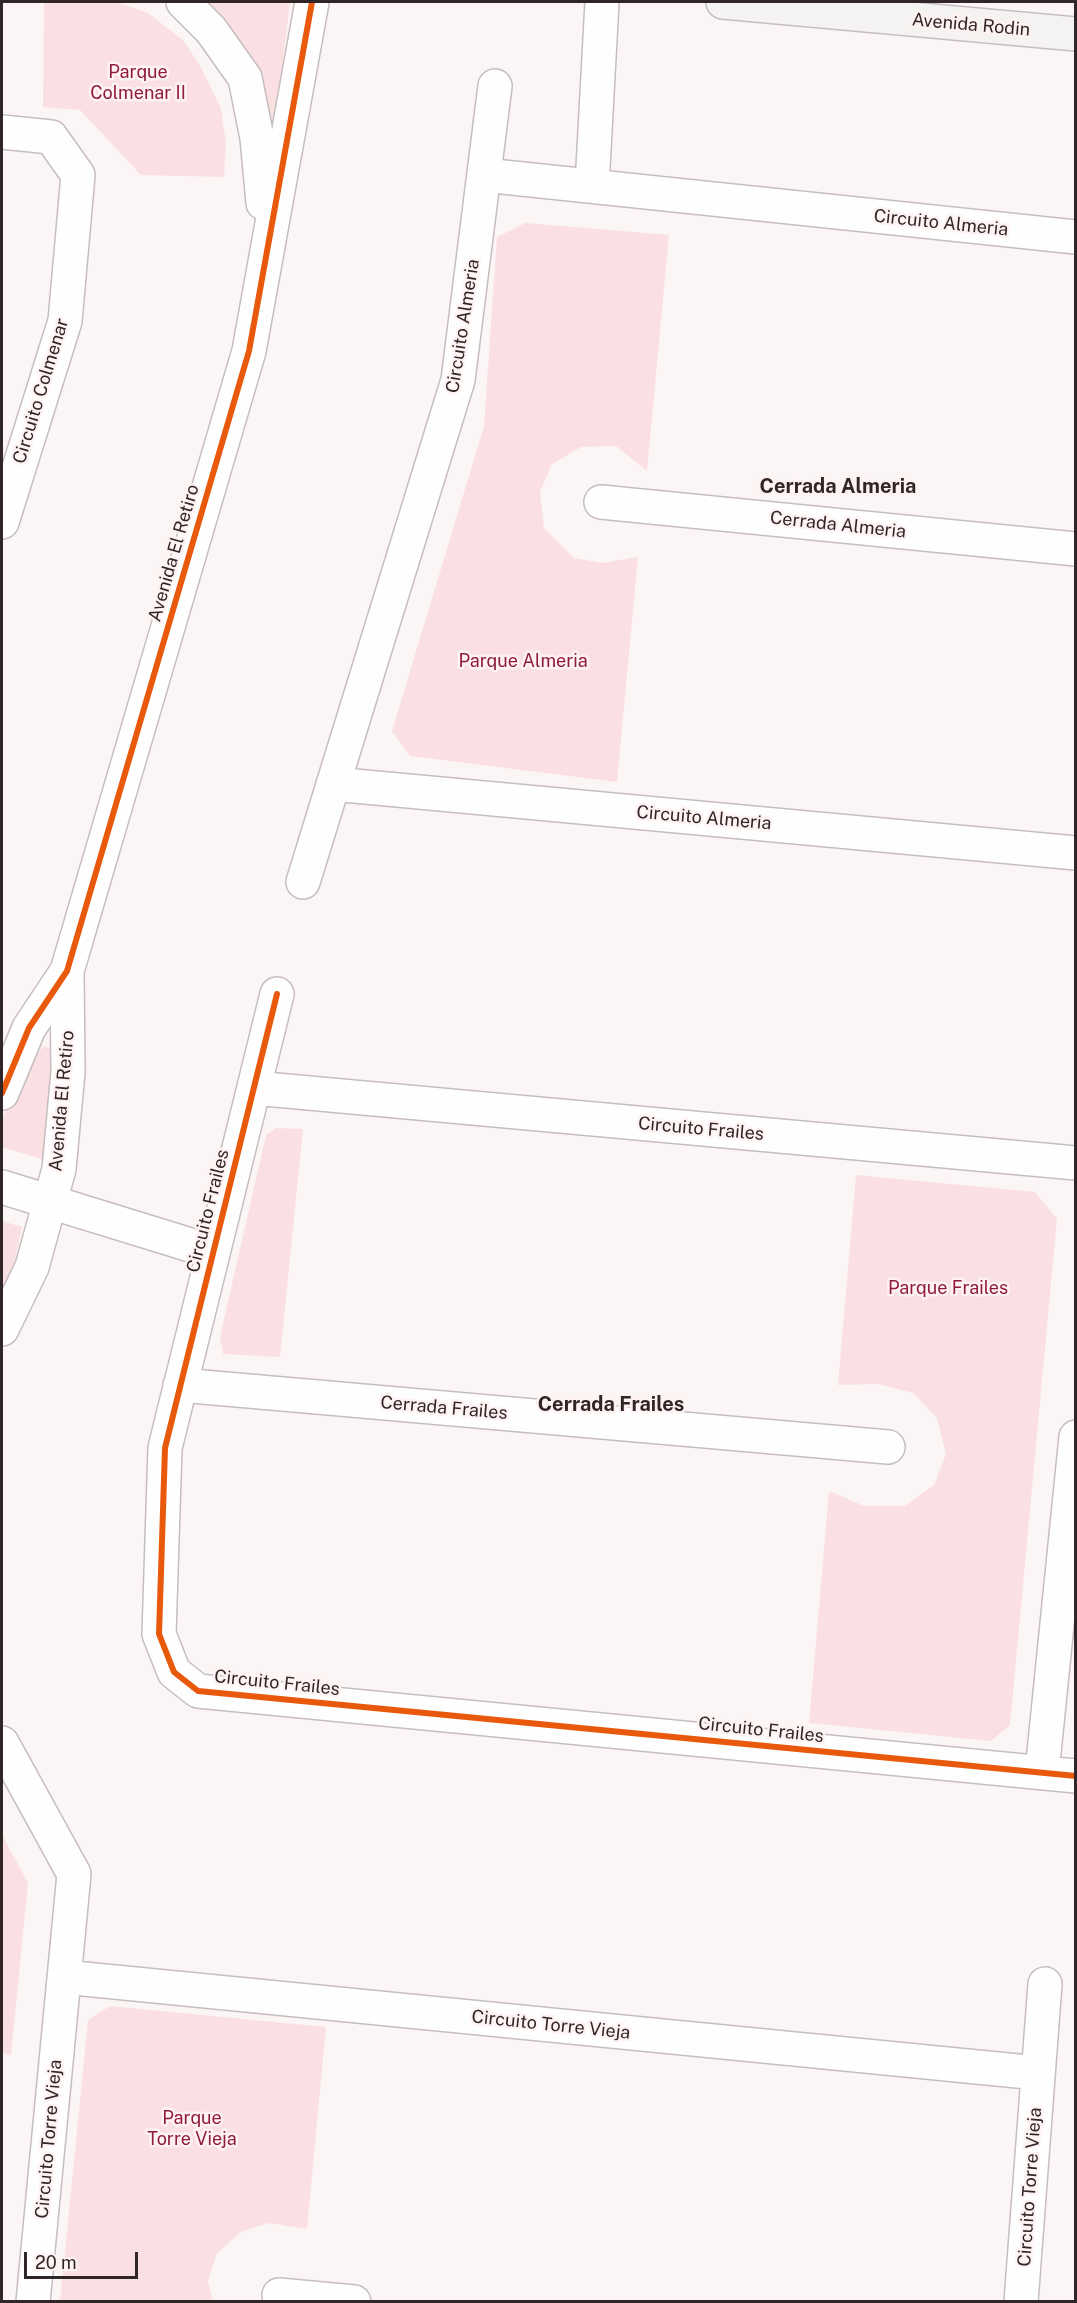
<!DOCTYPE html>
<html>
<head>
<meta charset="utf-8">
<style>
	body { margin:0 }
	#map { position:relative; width:1077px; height:2303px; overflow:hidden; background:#fcf5f6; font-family:"Public Sans",sans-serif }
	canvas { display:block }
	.frame { position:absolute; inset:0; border:3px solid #312627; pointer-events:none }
	.scale { position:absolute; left:24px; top:2252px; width:114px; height:27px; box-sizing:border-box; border:3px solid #312627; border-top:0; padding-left:8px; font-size:18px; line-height:21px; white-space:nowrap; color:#312627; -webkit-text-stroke:4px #fff2f3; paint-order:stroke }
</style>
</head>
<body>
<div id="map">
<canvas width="1077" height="2303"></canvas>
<div class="frame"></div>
<div class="scale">20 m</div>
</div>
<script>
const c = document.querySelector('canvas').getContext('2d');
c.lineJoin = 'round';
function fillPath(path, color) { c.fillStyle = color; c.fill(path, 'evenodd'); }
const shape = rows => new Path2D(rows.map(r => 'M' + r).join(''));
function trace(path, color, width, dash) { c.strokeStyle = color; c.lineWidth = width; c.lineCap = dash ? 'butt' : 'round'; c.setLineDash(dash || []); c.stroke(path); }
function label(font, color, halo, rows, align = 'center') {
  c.font = font + ' "Public Sans",sans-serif'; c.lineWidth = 5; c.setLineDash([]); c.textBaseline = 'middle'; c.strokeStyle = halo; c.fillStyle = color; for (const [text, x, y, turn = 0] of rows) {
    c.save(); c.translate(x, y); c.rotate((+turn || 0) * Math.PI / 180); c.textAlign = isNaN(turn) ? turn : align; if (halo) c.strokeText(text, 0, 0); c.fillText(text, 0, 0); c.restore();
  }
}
fillPath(shape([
	[44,2,117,2,148,13,183,40,201,67,221,109,226,143,224,177,141,175,80,110,43,107],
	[209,2,290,2,272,151,254,71,239,41],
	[525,223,669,235,647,471,616,446,581,447,552,464,540,492,544,528,574,558,602,563,638,557,617,782,410,756,392,731,484,426,497,237],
	[43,1046,53,1049,57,1084,45,1160,2,1147,2,1118,21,1079],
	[276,1128,303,1129,280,1357,223,1354,220,1337,266,1135],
	[856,1175,1035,1192,1057,1219,1010,1725,991,1741,809,1723,829,1491,864,1506,905,1506,934,1485,946,1454,937,1418,913,1393,878,1384,838,1385],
	[2,1221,22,1227,15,1260,2,1298],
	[2,1835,28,1883,11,2055,2,2053],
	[110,2006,326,2027,307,2229,268,2223,241,2232,217,2253,208,2281,213,2301,60,2301,88,2020]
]), '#fae0e3');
const minor = shape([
	[2,132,51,137,78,175,65,321,2,522],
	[484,175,1076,237],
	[592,186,602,2],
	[601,502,1076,549],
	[333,784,1076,853],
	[303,882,458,380,495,86],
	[277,994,165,1448,159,1634,174,1672,198,1691,1076,1776],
	[254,1088,1076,1163],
	[2,1187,213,1252],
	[180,1385,888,1447],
	[2,1743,74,1874,33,2302],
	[1042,1772,1076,1437],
	[64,1977,1038,2073],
	[279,2295,354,2302],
	[1021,2302,1045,1984]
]);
const tertiary = shape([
	[183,2,211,30,245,78,257,138,263,203],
	[2,1093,29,1028,67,971,249,351,312,2],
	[2,1329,32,1267,59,1169,68,1072,67,971]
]);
const secondary = shape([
	[723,2,1076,34]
]);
trace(minor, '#c6bdbe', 36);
trace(tertiary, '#c6bdbe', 36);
trace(secondary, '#c6bdbe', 36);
trace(minor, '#fffefe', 33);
trace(tertiary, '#fffefe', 33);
trace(secondary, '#f5f2f2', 33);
trace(shape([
	[277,994,165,1448,159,1634,174,1672,198,1691,1076,1776],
	[2,1093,29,1028,67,971,249,351,312,2]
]), '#e8590c', 6);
label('18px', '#312627', '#fff2f3', [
	["Avenida Rodin",971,25,5],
	["Circuito Almeria",941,223,6],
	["Circuito Almeria",463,326,-81],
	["Circuito Colmenar",41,391,-73],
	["Cerrada Almeria",838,525,6],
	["Avenida El Retiro",174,553,-74],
	["Circuito Almeria",704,818,5],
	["Avenida El Retiro",62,1101,-85],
	["Circuito Frailes",701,1129,5],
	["Circuito Frailes",208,1211,-76],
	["Cerrada Frailes",444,1408,5],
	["Circuito Frailes",277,1683,6],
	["Circuito Frailes",761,1730,6],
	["Circuito Torre Vieja",551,2025,6],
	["Circuito Torre Vieja",49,2139,-85],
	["Circuito Torre Vieja",1030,2187,-86]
]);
label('18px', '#901c3b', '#fff2f3', [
	["Parque",138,72],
	["Colmenar II",138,93],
	["Parque Almeria",523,661],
	["Parque Frailes",948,1288],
	["Parque",192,2118],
	["Torre Vieja",192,2139]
]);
label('bold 20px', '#312627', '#fff2f3', [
	["Cerrada Almeria",838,487],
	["Cerrada Frailes",611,1405]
]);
</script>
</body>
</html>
